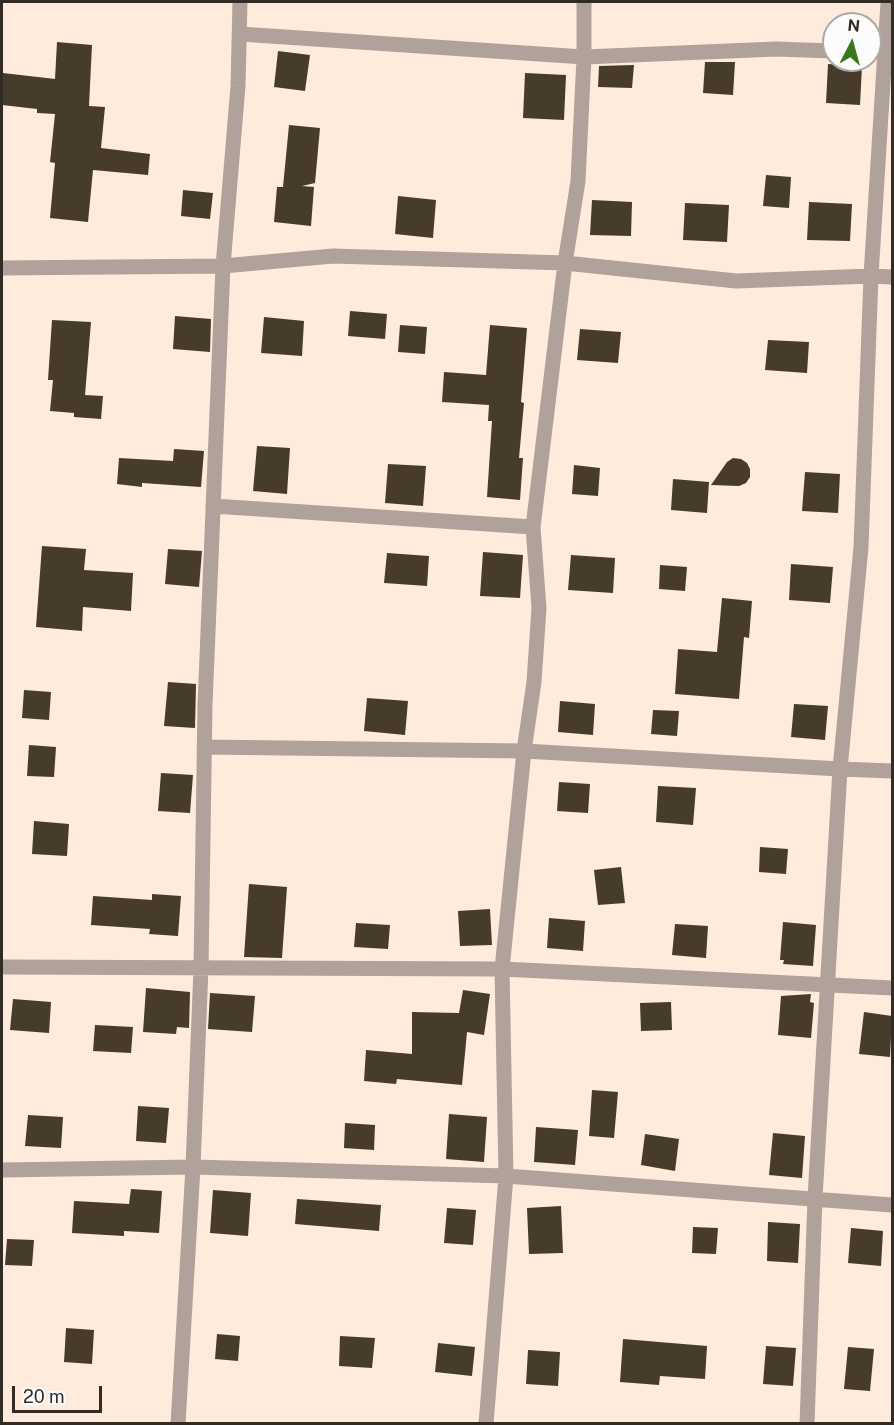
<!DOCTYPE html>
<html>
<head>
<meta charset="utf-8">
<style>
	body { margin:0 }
	#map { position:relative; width:894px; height:1425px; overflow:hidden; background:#feebdb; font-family:"Public Sans",sans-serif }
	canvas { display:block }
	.frame { position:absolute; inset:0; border:3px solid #322c25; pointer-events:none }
	.north { position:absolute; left:822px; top:12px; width:60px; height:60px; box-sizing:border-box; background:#fcfcfc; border:2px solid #aba9a6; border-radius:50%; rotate:6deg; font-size:16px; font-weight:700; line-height:24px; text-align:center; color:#322c25 }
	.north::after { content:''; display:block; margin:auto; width:21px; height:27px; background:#377919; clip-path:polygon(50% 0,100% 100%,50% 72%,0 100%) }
	.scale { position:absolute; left:12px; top:1386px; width:90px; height:27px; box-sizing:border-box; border:3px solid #322c25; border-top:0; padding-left:8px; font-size:18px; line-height:21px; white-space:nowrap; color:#322c25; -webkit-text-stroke:4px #fcfcfc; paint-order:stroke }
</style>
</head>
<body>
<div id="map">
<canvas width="894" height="1425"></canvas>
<div class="frame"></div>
<div class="north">N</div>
<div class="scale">20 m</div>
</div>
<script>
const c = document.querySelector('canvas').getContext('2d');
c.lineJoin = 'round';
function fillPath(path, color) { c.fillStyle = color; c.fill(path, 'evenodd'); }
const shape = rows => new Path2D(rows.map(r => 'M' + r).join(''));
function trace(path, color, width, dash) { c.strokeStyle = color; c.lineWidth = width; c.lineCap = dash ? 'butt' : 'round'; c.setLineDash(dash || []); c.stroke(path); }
fillPath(shape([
	[57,42,92,45,89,106,105,107,101,148,150,154,148,175,93,170,88,222,50,218,55,163,50,162,55,114,37,113,37,109,2,105,3,73,55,79],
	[278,51,310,55,305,91,274,87],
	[705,62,735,62,733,95,703,93],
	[828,64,862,66,860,105,826,103],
	[634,65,632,88,598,87,599,66],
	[525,73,566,75,564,120,523,118],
	[289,125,320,128,315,183,302,186,314,187,311,226,274,222,277,187,283,187],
	[766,175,791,177,789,208,763,206],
	[183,190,213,193,210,219,181,216],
	[398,196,436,200,433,238,395,234],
	[592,200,632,202,631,236,590,235],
	[809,202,852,204,850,241,807,240],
	[685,203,729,205,727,242,683,240],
	[350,311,387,314,385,339,348,336],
	[175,316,211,319,210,352,173,349],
	[264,317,304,321,302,356,261,353],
	[52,320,91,322,85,395,103,396,101,419,74,417,74,413,50,411,53,380,48,380],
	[400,325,427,327,425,354,398,352],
	[490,325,527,328,521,402,524,403,519,458,523,458,520,500,487,497,492,421,488,421,489,405,442,402,444,372,486,375],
	[580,329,621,332,618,363,577,360],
	[768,340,809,342,807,373,765,370],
	[257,446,290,448,287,494,253,491],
	[174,449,204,451,201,487,142,483,142,487,117,484,119,458,173,461],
	[733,458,741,459,747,463,750,469,750,477,746,483,739,486,711,485,727,462],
	[388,464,426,466,423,506,385,503],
	[574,465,600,468,598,496,572,494],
	[805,472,840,474,838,513,802,511],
	[673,479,709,482,707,513,671,510],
	[42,546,86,549,84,570,133,573,131,611,83,607,82,631,36,627],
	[168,549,202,551,199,587,165,584],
	[483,552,523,555,520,598,480,596],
	[387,553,429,556,427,586,384,583],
	[571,555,615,558,613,593,568,590],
	[791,564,833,567,830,603,789,600],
	[660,565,687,567,685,591,659,589],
	[722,598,752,601,749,638,744,637,739,699,675,694,678,649,717,652],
	[168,682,196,684,195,728,164,726],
	[24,690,51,692,49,720,22,718],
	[367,698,408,701,405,735,364,731],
	[560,701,595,704,593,735,558,732],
	[794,704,828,706,825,740,791,737],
	[653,710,679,711,677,736,651,734],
	[29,745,56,747,54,777,27,776],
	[161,773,193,775,190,813,158,811],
	[559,782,590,784,588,813,557,811],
	[658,786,696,788,693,825,656,822],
	[34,821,69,824,67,856,32,854],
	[760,847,788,849,786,874,759,872],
	[621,867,625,903,598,905,594,870],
	[249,884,287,887,282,958,244,957],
	[152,894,181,896,178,936,149,934,150,929,91,925,93,896,152,900],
	[490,909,492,945,460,946,458,911],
	[549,918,585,921,583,951,547,948],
	[783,922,816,925,813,966,783,964,784,960,780,960],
	[356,923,390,925,388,949,354,947],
	[675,924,708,926,706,958,672,955],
	[146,988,190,992,189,1028,177,1027,176,1034,143,1032],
	[463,990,490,994,484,1035,467,1032,462,1085,397,1079,396,1084,364,1081,366,1050,412,1054,412,1012,459,1013],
	[210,993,255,996,252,1032,208,1029],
	[811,994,810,1002,814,1003,811,1038,778,1035,781,996],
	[13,999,51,1002,49,1033,10,1030],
	[671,1002,672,1030,641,1031,640,1003],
	[864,1012,892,1016,890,1057,859,1054],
	[95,1025,133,1027,131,1053,93,1051],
	[592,1090,618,1092,614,1138,589,1136],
	[138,1106,169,1108,166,1143,136,1141],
	[449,1114,487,1117,484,1162,446,1159],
	[28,1115,63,1117,61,1148,25,1146],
	[345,1123,375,1125,374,1150,344,1148],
	[536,1127,578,1130,575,1165,534,1162],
	[773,1133,805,1136,802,1178,769,1175],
	[645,1134,679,1139,675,1171,641,1165],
	[131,1189,162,1191,159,1233,124,1231,124,1236,72,1233,74,1201,129,1204],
	[213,1190,251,1193,248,1236,210,1233],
	[297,1199,381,1205,379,1231,295,1224],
	[561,1206,563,1253,529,1254,527,1208],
	[447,1208,476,1210,473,1245,444,1243],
	[768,1222,800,1224,798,1263,767,1261],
	[693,1227,718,1228,716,1254,692,1253],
	[851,1228,883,1231,881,1266,848,1263],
	[7,1239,34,1240,32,1266,5,1265],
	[66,1328,94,1330,92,1364,64,1362],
	[217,1334,240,1336,238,1361,215,1359],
	[340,1336,375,1338,372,1368,339,1366],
	[623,1339,707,1346,705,1379,660,1376,659,1385,620,1382],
	[438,1343,475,1347,472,1376,435,1372],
	[766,1346,796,1348,793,1386,763,1384],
	[848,1347,874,1349,870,1391,844,1389],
	[528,1350,560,1352,558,1386,526,1384]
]), '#473b2c');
trace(shape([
	[240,34,584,57,776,49,834,51],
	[2,268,223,266,333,256,565,263,736,281,871,276,892,277],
	[213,506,533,527],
	[204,747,524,751,840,769,892,771],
	[2,967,502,969,892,988],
	[2,1170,193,1167,506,1176,892,1205],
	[178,1424,193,1167,201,968,205,705,223,266,238,86,240,2],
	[486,1424,506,1176,502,969,524,751,534,682,539,608,533,527,565,263,578,181,584,57,584,2],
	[807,1424,815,1198,840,769,861,547,871,276,888,2]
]), '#b0a29a', 15);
</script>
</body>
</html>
